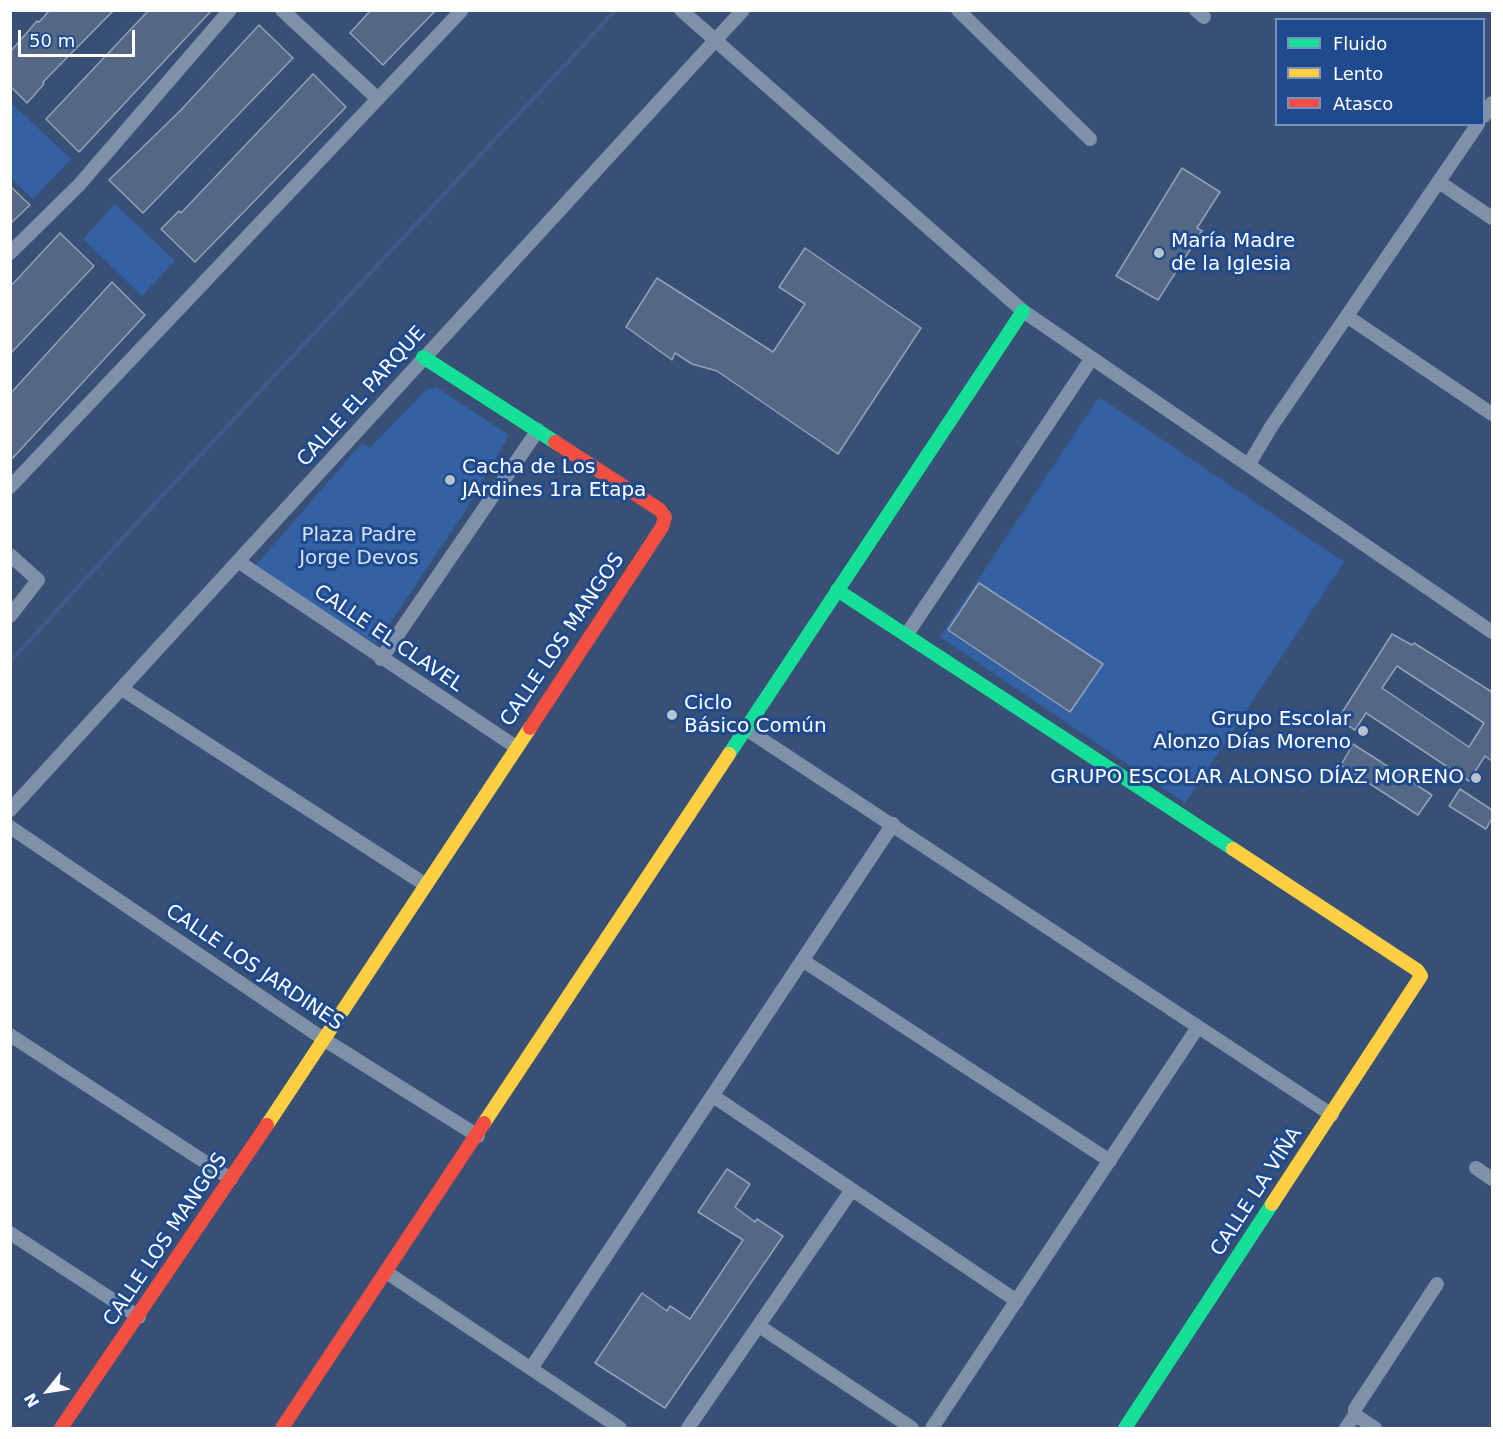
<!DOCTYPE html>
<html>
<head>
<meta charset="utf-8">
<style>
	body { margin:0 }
	#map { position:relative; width:1503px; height:1439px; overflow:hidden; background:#385075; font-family:"DejaVu Sans",sans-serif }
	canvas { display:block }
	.frame { position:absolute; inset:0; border:12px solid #fff; pointer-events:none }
	.legend { position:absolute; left:1275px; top:18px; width:210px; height:108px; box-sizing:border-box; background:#1f4a8e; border:2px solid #7992bb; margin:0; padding:8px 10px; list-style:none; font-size:18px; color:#fff }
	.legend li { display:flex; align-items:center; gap:12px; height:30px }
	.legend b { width:30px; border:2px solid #7992bb }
	.north { position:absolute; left:18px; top:1361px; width:60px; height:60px; -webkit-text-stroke:4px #1f4a8e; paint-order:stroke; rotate:240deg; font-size:16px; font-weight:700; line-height:24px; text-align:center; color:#fff }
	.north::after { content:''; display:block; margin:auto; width:21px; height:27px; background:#fff; clip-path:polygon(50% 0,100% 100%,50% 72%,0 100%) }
	.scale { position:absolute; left:18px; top:30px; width:117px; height:27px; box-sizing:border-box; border:3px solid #fff; border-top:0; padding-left:8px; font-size:18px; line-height:21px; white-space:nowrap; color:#fff; -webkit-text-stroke:4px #1f4a8e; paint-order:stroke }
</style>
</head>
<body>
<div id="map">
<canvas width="1503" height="1439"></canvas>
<div class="frame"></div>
<ul class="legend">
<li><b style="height:8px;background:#16e098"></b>Fluido</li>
<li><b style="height:8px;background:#ffcf43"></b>Lento</li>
<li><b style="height:8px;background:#f24e42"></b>Atasco</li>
</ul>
<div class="north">N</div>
<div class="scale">50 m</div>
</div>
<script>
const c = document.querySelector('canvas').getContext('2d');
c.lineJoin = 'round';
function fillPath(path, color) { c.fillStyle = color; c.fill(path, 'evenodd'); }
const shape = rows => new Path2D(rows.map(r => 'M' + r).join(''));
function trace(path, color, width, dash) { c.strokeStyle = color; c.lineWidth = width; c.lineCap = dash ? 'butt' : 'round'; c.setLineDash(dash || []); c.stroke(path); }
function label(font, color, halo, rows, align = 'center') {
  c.font = font + ' "DejaVu Sans",sans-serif'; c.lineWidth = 6; c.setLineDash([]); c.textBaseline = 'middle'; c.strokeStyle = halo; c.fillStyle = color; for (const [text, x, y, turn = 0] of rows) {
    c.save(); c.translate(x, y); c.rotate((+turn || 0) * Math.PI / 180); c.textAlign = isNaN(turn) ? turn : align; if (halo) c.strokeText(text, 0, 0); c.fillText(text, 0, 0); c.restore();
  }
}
fillPath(shape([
	[11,103,71,159,33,199,11,178],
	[115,204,175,261,142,296,83,239],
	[436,387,509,435,464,513,376,644,259,571,256,565,362,443,370,448,426,390],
	[1099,397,1344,562,1185,803,940,637]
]), '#3460a4');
trace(shape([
	[10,662,122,539,616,10]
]), '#3d5a8b', 4.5);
const building = shape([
	[50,10,114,10,43,82,44,84,27,103,10,86,10,52,37,21,39,22,50,10],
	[149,10,212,10,79,152,46,119,149,10],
	[371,10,436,10,383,65,350,33,371,10],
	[259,25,293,58,143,213,109,180,181,110,259,25],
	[313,74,346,107,195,262,161,229,179,211,181,213,313,74],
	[1182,168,1220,192,1197,228,1202,231,1158,300,1116,276,1182,168],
	[10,186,30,205,10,224,10,186],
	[60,233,94,266,10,354,10,287,60,233],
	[805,248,921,328,838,454,717,371,692,364,675,353,672,360,626,327,657,278,773,352,805,304,779,287,805,248],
	[112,282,145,315,10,461,10,394,112,282],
	[979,583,1103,664,1070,712,948,630,979,583],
	[1392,634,1412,645,1414,643,1492,692,1492,761,1485,756,1469,781,1366,713,1355,730,1338,719,1392,634],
	[1397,666,1484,723,1469,747,1382,688,1397,666],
	[1353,744,1432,795,1418,815,1341,765,1353,744],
	[1460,789,1492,810,1492,818,1486,829,1449,806,1460,789],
	[727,1169,750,1184,735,1207,755,1222,757,1219,783,1236,665,1408,595,1363,642,1293,667,1311,670,1306,690,1319,743,1240,698,1212,727,1169]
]);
fillPath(building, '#546785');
trace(building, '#94a2b7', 1.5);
trace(shape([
	[282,10,378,99],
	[681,10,1023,311,1492,632],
	[958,10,1090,139],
	[1196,10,1204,17],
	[1484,116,1492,103],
	[1439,182,1492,218],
	[10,253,79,185,230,10],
	[1348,317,1492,414],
	[1249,464,1271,427,1478,124],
	[10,487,462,10],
	[10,555,38,580,10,616],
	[239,562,516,747],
	[907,634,1092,358],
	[381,659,538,430],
	[122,689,426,885],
	[746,729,1332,1115],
	[10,810,743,10],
	[10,827,325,1040,478,1136],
	[802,960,1110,1161],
	[10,1035,231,1179],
	[713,1096,1017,1301],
	[1476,1168,1492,1179],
	[10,1233,139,1317],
	[386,1272,620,1428],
	[759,1326,912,1428],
	[532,1367,893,824],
	[1355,1415,1375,1428],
	[688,1428,851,1191],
	[932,1428,1198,1027],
	[1346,1428,1355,1415,1355,1409,1437,1284]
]), '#7f91a8', 14);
trace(shape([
	[423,357,555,442],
	[837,590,1233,849],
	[729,754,1023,311],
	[1125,1428,1272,1204]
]), '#16e098', 14);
trace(shape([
	[1233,849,1417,970,1421,976,1272,1204],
	[484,1123,729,754],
	[267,1125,530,728]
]), '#ffcf43', 14);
trace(shape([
	[530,728,662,527,665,517,660,510,555,442],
	[61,1428,267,1125],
	[282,1428,484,1123]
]), '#f24e42', 14);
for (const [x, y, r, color] of [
	[1159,253,6,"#b9c2cf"],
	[450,480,6,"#b9c2cf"],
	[672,715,6,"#b9c2cf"],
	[1363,731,6,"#b9c2cf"],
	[1476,778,6,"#b9c2cf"]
]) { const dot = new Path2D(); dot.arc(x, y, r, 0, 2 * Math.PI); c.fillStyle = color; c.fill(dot); trace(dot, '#1f4a8e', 2); }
label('20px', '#fff', '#1f4a8e', [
	["María Madre",1171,242],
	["de la Iglesia",1171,265],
	["Cacha de Los",462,468],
	["JArdines 1ra Etapa",462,491],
	["Ciclo",684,704],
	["Básico Común",684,727],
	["Grupo Escolar",1351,720,"right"],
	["Alonzo Días Moreno",1351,743,"right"],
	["GRUPO ESCOLAR ALONSO DÍAZ MORENO",1464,778,"right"]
], 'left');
label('20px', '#fff', '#1f4a8e', [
	["CALLE EL PARQUE",362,397,-48],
	["CALLE EL CLAVEL",388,639,34],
	["CALLE LOS MANGOS",563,640,-56],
	["CALLE LOS JARDINES",254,968,34],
	["CALLE LA VIÑA",1257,1192,-57],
	["CALLE LOS MANGOS",166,1240,-56]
]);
label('20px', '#d3e2f9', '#1f4a8e', [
	["Plaza Padre",359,536],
	["Jorge Devos",359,559]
]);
</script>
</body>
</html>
